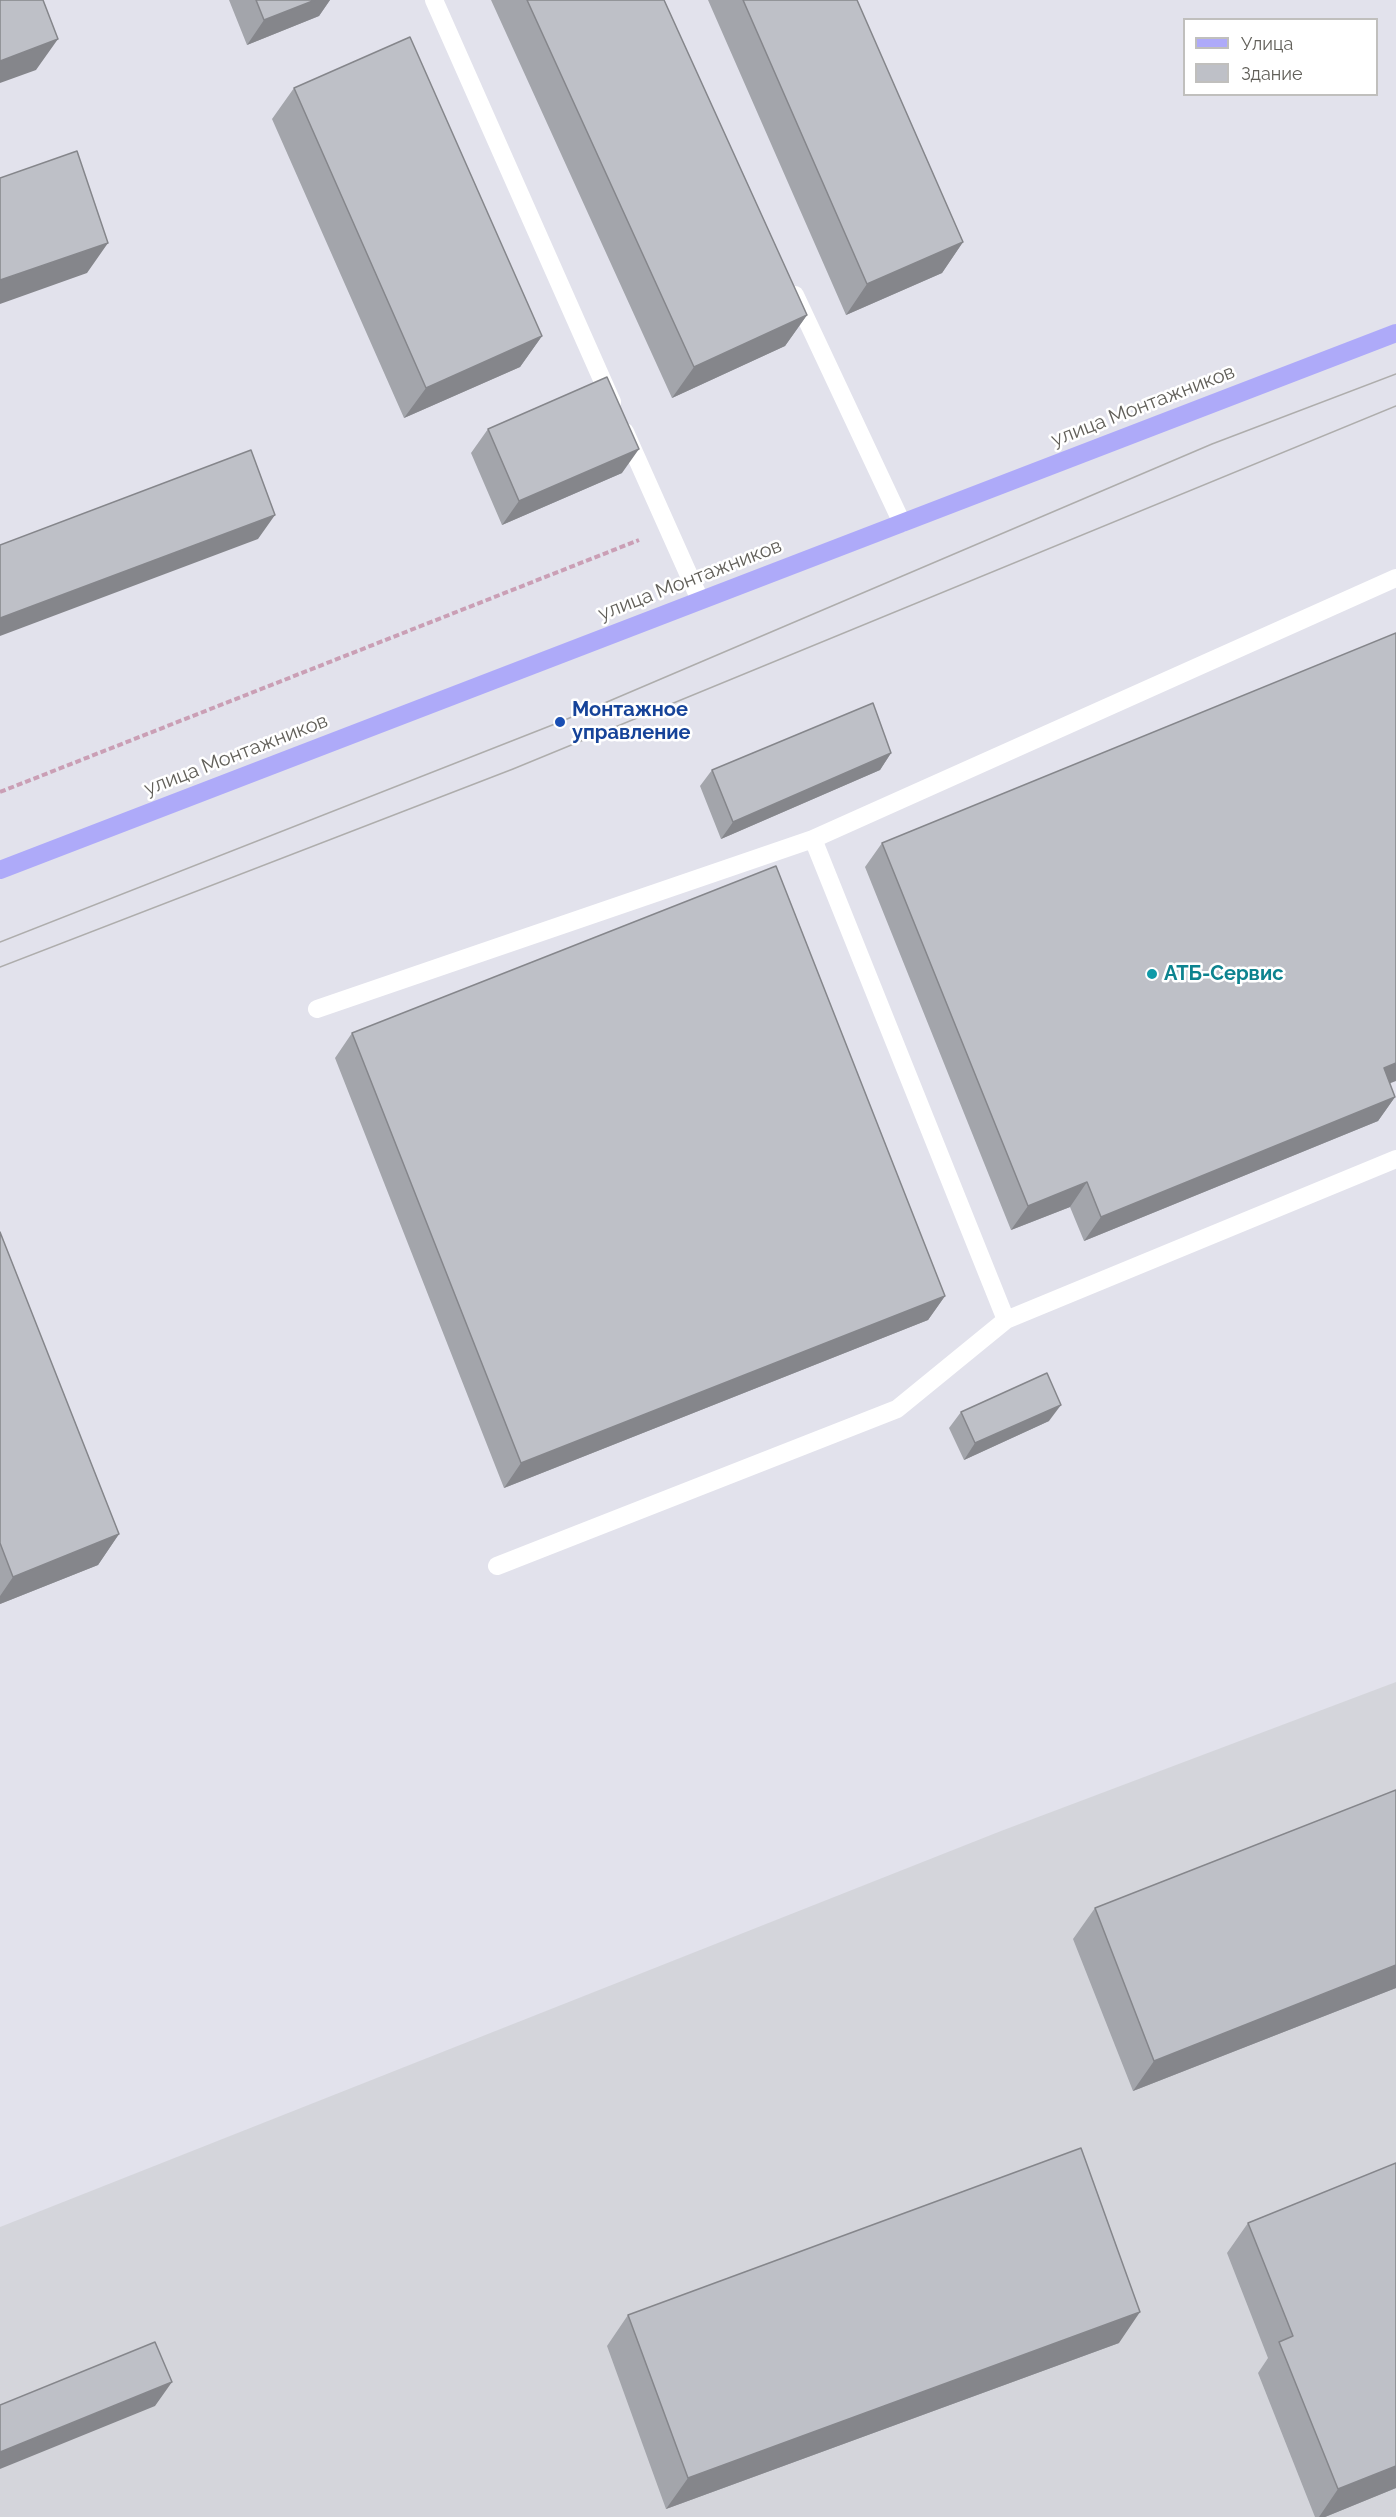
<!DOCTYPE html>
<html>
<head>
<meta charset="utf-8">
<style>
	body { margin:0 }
	#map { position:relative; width:1396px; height:2517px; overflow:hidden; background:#e2e2ec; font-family:Raleway,sans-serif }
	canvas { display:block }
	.legend { position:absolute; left:1183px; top:18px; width:195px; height:78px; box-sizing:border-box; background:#fff; border:2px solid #c0bfbd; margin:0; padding:8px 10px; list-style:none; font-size:18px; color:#62605a }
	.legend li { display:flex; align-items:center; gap:12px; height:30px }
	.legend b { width:30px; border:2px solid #c0bfbd }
</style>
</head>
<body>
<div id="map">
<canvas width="1396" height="2517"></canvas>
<ul class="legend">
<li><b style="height:8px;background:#aeaaf9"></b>Улица</li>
<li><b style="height:16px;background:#bec0c7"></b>Здание</li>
</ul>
</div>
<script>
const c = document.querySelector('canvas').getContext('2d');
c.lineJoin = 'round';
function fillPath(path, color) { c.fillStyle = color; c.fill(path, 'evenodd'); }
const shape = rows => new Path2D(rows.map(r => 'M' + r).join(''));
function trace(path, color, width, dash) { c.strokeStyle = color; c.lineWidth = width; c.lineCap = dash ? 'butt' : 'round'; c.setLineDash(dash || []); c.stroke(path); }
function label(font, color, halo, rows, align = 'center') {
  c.font = font + ' Raleway,sans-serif'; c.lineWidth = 5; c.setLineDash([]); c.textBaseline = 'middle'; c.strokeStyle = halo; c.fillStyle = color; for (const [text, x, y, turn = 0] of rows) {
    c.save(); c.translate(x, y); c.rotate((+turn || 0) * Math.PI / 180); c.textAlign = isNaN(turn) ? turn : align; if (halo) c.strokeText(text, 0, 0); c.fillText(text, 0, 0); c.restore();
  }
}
fillPath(shape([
	[1396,1682,1396,2517,0,2517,0,2227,1001,1831]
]), '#d4d5db');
trace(shape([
	[0,792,639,540]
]), '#ca9fb5', 4, [6, 3]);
trace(shape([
	[434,0,612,402],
	[795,295,902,523],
	[625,432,700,600],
	[1396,578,813,839,1006,1320,1396,1159],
	[317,1009,813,839],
	[497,1566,897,1409,1006,1320]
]), '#fff', 18);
trace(shape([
	[0,870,1396,333]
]), '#aeaaf9', 18);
trace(shape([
	[0,942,560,722,1212,444,1396,374],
	[0,967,513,769,1396,406]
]), '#aeadac', 1.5);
fillPath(shape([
	[229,0,330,0,319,16,247,45],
	[491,0,664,0,807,315,785,346,672,398],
	[708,0,857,0,963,242,942,273,846,315],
	[294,88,542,336,520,367,404,418,272,119],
	[488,429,622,473,502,525,471,453],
	[891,753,880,770,721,839,700,786,712,770],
	[882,843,1390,1083,1395,1097,1378,1121,1084,1241,1070,1207,1011,1230,865,867],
	[352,1033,945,1296,928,1320,504,1488,335,1058],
	[0,1232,119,1534,98,1565,0,1604],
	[961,1412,1049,1421,964,1460,949,1428],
	[1396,1790,1396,1988,1133,2091,1073,1939,1095,1908],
	[1396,2163,1396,2488,1325,2517,1315,2517,1258,2373,1268,2358,1227,2253,1248,2223],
	[628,2315,1119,2343,666,2509,607,2346]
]), '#a3a5ab');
fillPath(shape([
	[315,0,330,0,319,16,247,45,264,20],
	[58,39,36,70,0,83,0,61],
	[963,242,942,273,846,315,867,284],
	[108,243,87,273,0,304,0,280],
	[807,315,785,346,672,398,694,367],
	[542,336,520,367,404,418,426,388],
	[639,449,622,473,502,525,519,501],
	[275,515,258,539,0,636,0,618],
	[891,753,880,770,721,839,733,822],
	[1396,1063,1396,1081,1367,1092,1384,1068],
	[1395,1097,1378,1121,1084,1241,1101,1217],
	[1087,1182,1070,1207,1011,1230,1028,1206],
	[945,1296,928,1320,504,1488,521,1463],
	[1061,1405,1049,1421,964,1460,975,1443],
	[119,1534,98,1565,0,1604,0,1596,13,1577],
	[1396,1965,1396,1988,1133,2091,1154,2061],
	[1140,2312,1119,2343,666,2509,688,2478],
	[172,2382,155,2406,0,2469,0,2452],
	[1396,2466,1396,2488,1325,2517,1319,2517,1338,2489]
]), '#85868b');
const building = shape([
	[0,0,43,0,58,39,0,61,0,0],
	[256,0,315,0,264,20,256,0],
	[527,0,664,0,807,315,694,367,527,0],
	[743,0,857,0,963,242,867,284,743,0],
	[410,37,542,336,426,388,294,88,410,37],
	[77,151,108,243,0,280,0,178,77,151],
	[607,377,639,449,519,501,488,429,607,377],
	[251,450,275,515,0,618,0,545,251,450],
	[1396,633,1396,1063,1384,1068,1395,1097,1101,1217,1087,1182,1028,1206,882,843,1396,633],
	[873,703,891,753,733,822,712,770,873,703],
	[776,866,945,1296,521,1463,352,1033,776,866],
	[0,1232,119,1534,13,1577,0,1543,0,1232],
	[1047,1373,1061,1405,975,1443,961,1412,1047,1373],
	[1396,1790,1396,1965,1154,2061,1095,1908,1396,1790],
	[1081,2148,1140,2312,688,2478,628,2315,1081,2148],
	[1396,2163,1396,2466,1338,2489,1279,2342,1293,2336,1248,2223,1396,2163],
	[155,2342,172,2382,0,2452,0,2405,155,2342]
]);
fillPath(building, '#bec0c7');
trace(building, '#85868b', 1.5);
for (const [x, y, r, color] of [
	[560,722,6,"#1a4fb4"],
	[1152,974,6,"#0f9aa8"]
]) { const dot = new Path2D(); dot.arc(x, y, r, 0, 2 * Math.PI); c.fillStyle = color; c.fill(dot); trace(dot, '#fff', 2); }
label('20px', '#62605a', '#fff', [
	["улица Монтажников",1143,406,-21],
	["улица Монтажников",690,580,-21],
	["улица Монтажников",236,755,-21]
]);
label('bold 20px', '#164399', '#fff', [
	["Монтажное",572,710],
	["управление",572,733]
], 'left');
label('bold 20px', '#0d838f', '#fff', [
	["АТБ-Сервис",1164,974]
], 'left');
</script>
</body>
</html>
